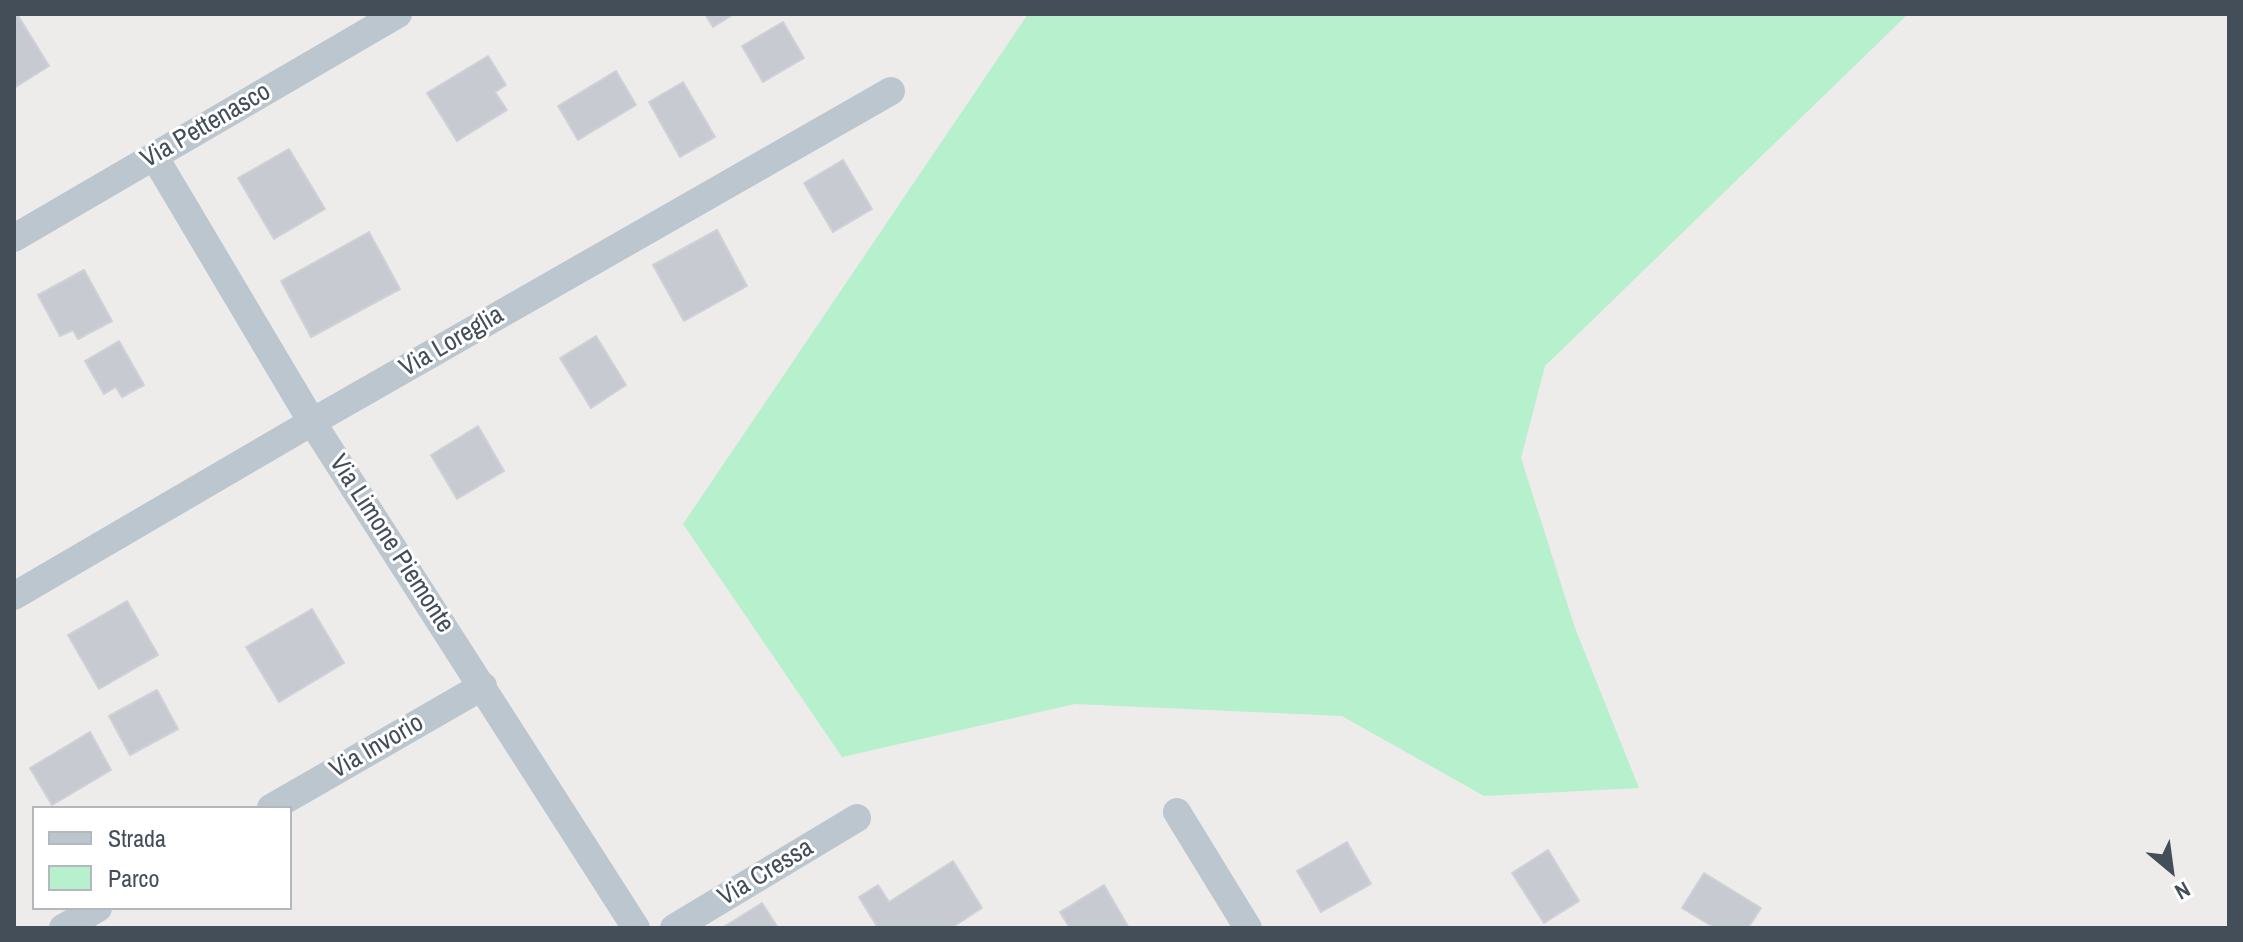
<!DOCTYPE html>
<html>
<head>
<meta charset="utf-8">
<style>
	body { margin:0 }
	#map { position:relative; width:2243px; height:942px; overflow:hidden; background:#eeebeb; font-family:"Archivo Narrow",sans-serif }
	canvas { display:block }
	.frame { position:absolute; inset:0; border:16px solid #434e59; pointer-events:none }
	.legend { position:absolute; left:32px; top:806px; width:260px; height:104px; box-sizing:border-box; background:#fff; border:2px solid #b4b8bd; margin:0; padding:10px 14px; list-style:none; font-size:24px; color:#434e59 }
	.legend li { display:flex; align-items:center; gap:16px; height:40px }
	.legend b { width:40px; border:2px solid #b4b8bd }
	.north { position:absolute; left:2131px; top:830px; width:80px; height:80px; -webkit-text-stroke:6px #fff; paint-order:stroke; rotate:151deg; font-size:22px; font-weight:700; line-height:32px; text-align:center; color:#434e59 }
	.north::after { content:''; display:block; margin:auto; width:28px; height:36px; background:#434e59; clip-path:polygon(50% 0,100% 100%,50% 72%,0 100%) }
</style>
</head>
<body>
<div id="map">
<canvas width="2243" height="942"></canvas>
<div class="frame"></div>
<ul class="legend">
<li><b style="height:10px;background:#bbc6cf"></b>Strada</li>
<li><b style="height:22px;background:#b6f0cd"></b>Parco</li>
</ul>
<div class="north">N</div>
</div>
<script>
const c = document.querySelector('canvas').getContext('2d');
c.lineJoin = 'round';
function fillPath(path, color) { c.fillStyle = color; c.fill(path, 'evenodd'); }
const shape = rows => new Path2D(rows.map(r => 'M' + r).join(''));
function trace(path, color, width, dash) { c.strokeStyle = color; c.lineWidth = width; c.lineCap = dash ? 'butt' : 'round'; c.setLineDash(dash || []); c.stroke(path); }
function label(font, color, halo, rows, align = 'center') {
  c.font = font + ' "Archivo Narrow",sans-serif'; c.lineWidth = 6; c.setLineDash([]); c.textBaseline = 'middle'; c.strokeStyle = halo; c.fillStyle = color; for (const [text, x, y, turn = 0] of rows) {
    c.save(); c.translate(x, y); c.rotate((+turn || 0) * Math.PI / 180); c.textAlign = isNaN(turn) ? turn : align; if (halo) c.strokeText(text, 0, 0); c.fillText(text, 0, 0); c.restore();
  }
}
fillPath(shape([
	[1028,14,1908,14,1545,366,1521,458,1575,628,1639,788,1484,796,1342,716,1075,704,842,757,683,524]
]), '#b6f0cd');
const building = shape([
	[14,14,17,14,49,66,14,88,14,14],
	[705,14,734,14,713,27,705,14],
	[783,22,804,58,763,82,742,46,783,22],
	[488,56,506,85,495,92,507,110,457,141,427,93,488,56],
	[616,71,636,105,578,140,558,106,616,71],
	[683,82,715,137,680,157,649,102,683,82],
	[289,149,325,209,274,239,238,178,289,149],
	[843,160,872,209,833,232,804,183,843,160],
	[717,230,747,286,684,321,653,265,717,230],
	[369,232,400,289,311,337,281,281,369,232],
	[84,270,112,321,78,339,73,330,60,336,38,295,84,270],
	[596,336,626,385,591,408,560,358,596,336],
	[119,341,144,385,122,397,116,387,104,394,85,361,119,341],
	[478,426,504,471,457,499,431,455,478,426],
	[127,601,158,655,99,689,68,635,127,601],
	[312,609,344,663,279,702,246,647,312,609],
	[157,690,178,729,130,755,109,716,157,690],
	[90,732,111,770,52,805,30,768,90,732],
	[1347,842,1371,884,1321,912,1297,871,1347,842],
	[1548,850,1579,901,1544,923,1512,873,1548,850],
	[953,861,982,908,951,928,878,928,859,897,878,885,889,902,953,861],
	[1704,873,1761,908,1748,928,1715,928,1682,908,1704,873],
	[1104,885,1129,928,1070,928,1060,912,1104,885],
	[762,903,778,928,722,928,762,903]
]);
fillPath(building, '#c8cad1');
trace(building, '#cfd1d8', 2);
trace(shape([
	[154,156,312,422,636,928],
	[14,238,398,14],
	[14,596,312,422,891,91],
	[271,808,483,686],
	[1177,812,1248,928],
	[63,928,98,908],
	[674,928,857,818]
]), '#bbc6cf', 28);
label('26px', '#434e59', '#fff', [
	["Via Pettenasco",206,126,-30],
	["Via Loreglia",452,342,-30],
	["Via Limone Piemonte",391,544,57],
	["Via Invorio",377,747,-30],
	["Via Cressa",766,873,-31]
]);
</script>
</body>
</html>
